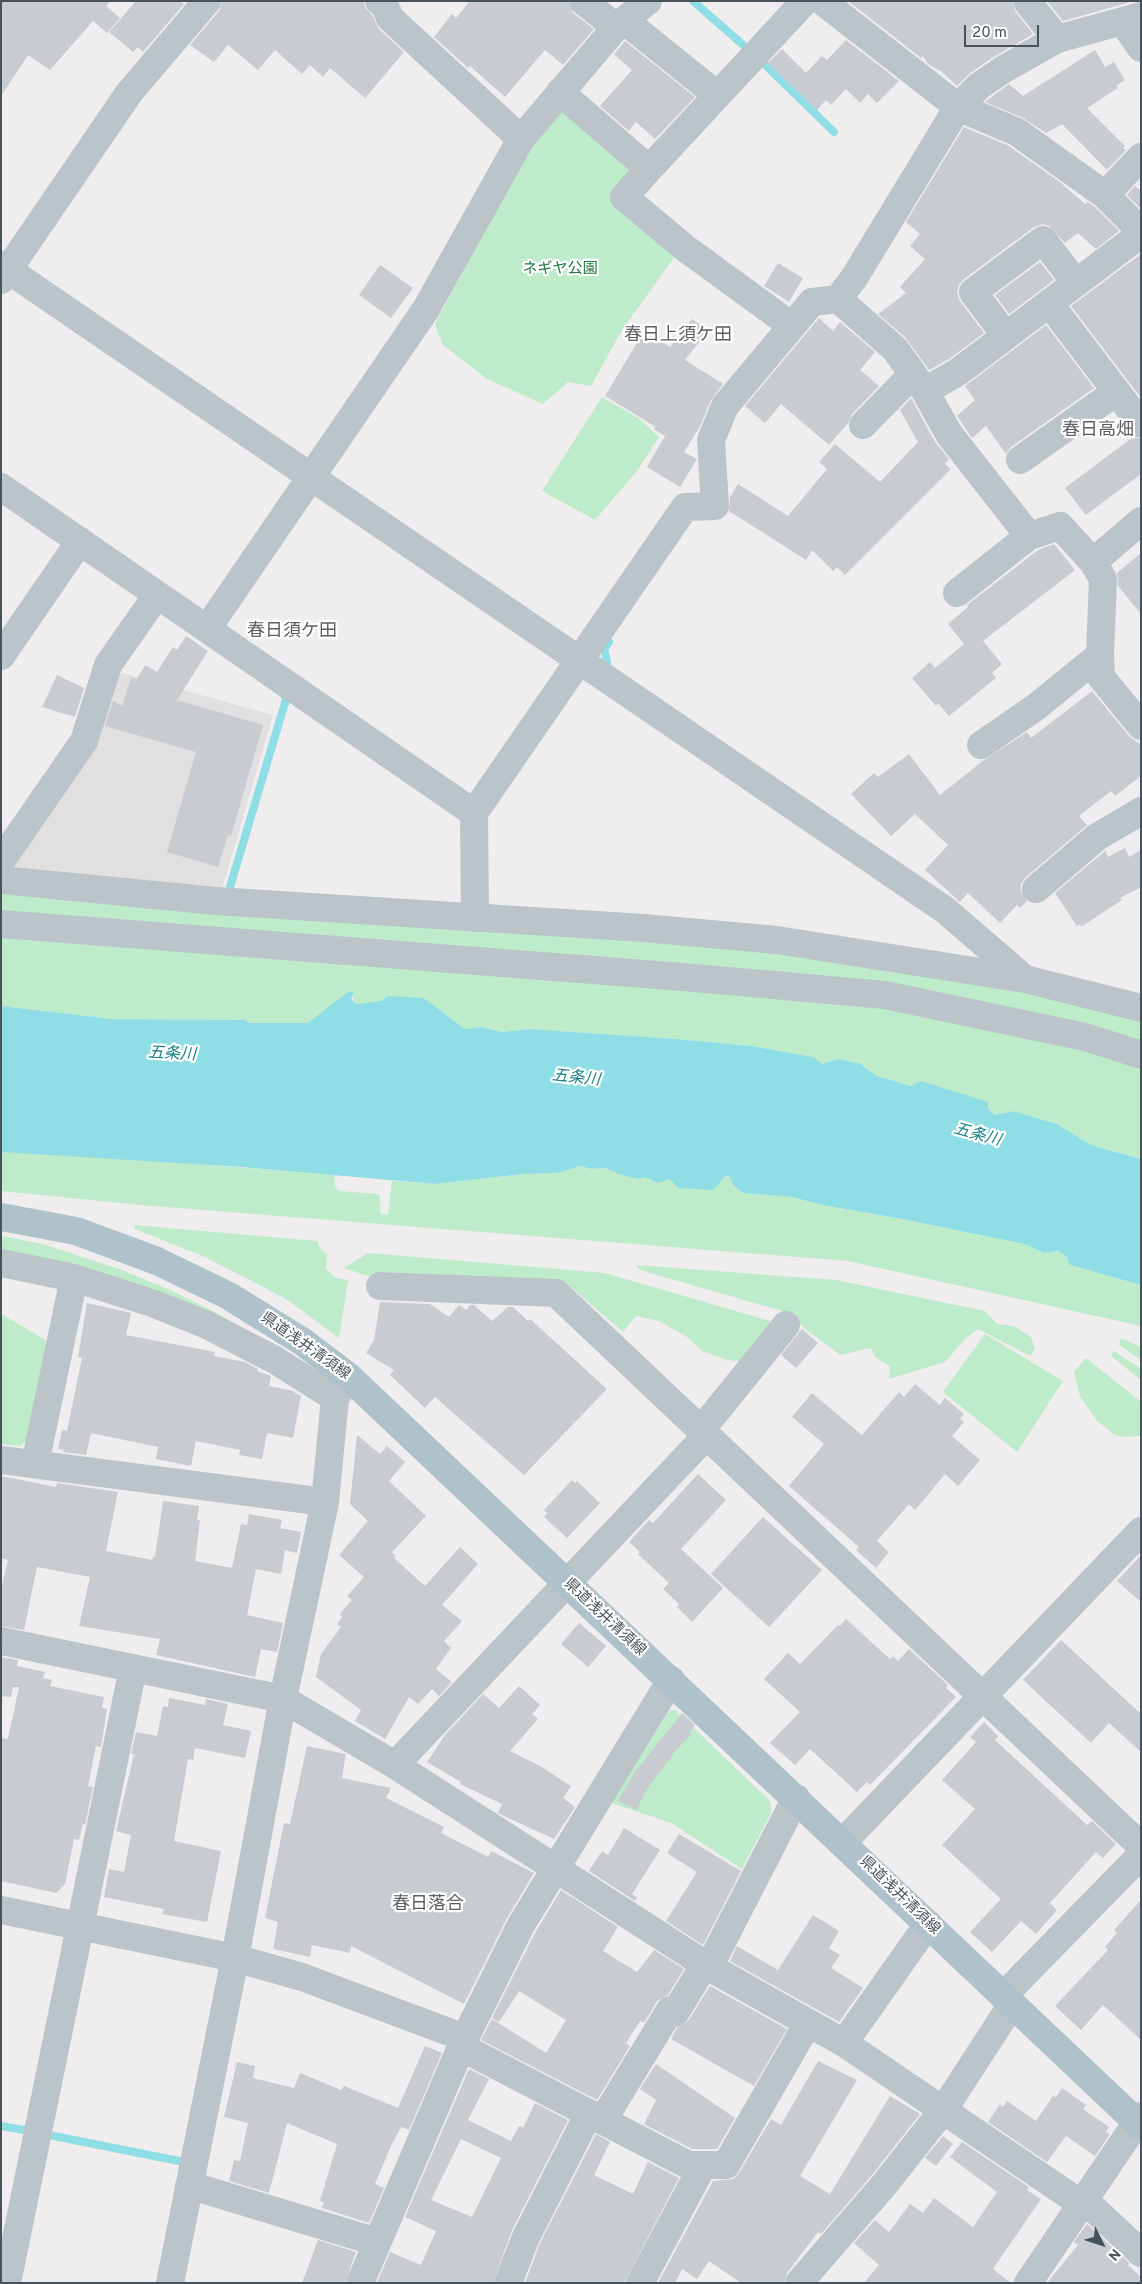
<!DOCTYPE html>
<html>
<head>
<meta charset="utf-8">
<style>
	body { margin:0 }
	#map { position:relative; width:1142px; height:2284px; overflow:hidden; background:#f0edee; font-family:Overpass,sans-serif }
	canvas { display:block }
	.frame { position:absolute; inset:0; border:2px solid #475359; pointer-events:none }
	.north { position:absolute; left:1077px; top:2219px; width:50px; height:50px; -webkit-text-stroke:4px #fff; paint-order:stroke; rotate:131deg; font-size:14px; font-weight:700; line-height:20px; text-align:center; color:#475359 }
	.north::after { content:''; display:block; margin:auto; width:18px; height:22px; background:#475359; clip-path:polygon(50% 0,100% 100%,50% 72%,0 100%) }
	.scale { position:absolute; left:964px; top:25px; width:75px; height:22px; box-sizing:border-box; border:2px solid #475359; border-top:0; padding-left:6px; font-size:15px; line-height:18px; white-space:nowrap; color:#475359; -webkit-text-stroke:4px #fff; paint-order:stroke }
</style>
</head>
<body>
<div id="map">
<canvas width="1142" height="2284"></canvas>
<div class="frame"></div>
<div class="north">N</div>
<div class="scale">20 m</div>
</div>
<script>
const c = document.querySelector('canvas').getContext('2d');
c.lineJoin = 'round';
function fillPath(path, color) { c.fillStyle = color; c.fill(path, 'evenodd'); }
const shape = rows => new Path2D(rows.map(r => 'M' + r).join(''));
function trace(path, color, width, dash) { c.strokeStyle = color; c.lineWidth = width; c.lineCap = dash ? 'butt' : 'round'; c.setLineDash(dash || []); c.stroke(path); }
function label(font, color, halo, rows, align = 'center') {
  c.font = font + ' Overpass,"Noto Sans JP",sans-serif'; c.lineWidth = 4.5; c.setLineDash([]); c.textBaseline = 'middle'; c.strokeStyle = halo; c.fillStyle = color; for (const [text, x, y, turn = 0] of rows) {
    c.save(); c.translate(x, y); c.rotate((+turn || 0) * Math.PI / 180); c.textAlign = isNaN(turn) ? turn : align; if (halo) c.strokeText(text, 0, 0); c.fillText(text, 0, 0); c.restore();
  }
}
fillPath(shape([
	[115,671,273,715,222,889,18,870,10,861]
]), '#e1dfdf');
fillPath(shape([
	[570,110,634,172,613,194,675,256,622,330,591,386,568,382,543,404,487,379,443,345,435,324,527,150,558,113],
	[602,397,638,418,659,437,637,471,595,520,542,491],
	[1,889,784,950,984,980,1141,1016,1141,1041,1089,1026,1,914],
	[1,933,878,1004,1141,1062,1141,1159,1091,1145,1057,1124,1014,1111,995,1115,988,1109,916,1086,911,1086,877,1076,859,1063,837,1059,822,1064,751,1046,677,1039,529,1029,502,1032,481,1027,465,1029,424,998,356,1004,349,991,309,1023,248,1023,246,1020,113,1019,1,1006],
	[1,1152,134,1159,335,1175,334,1186,339,1191,379,1194,381,1214,388,1215,392,1181,435,1184,523,1174,558,1173,581,1166,591,1169,605,1168,621,1175,638,1179,645,1177,658,1183,670,1179,729,1176,743,1193,792,1197,822,1205,902,1219,1024,1244,1044,1253,1058,1251,1067,1257,1070,1265,1141,1285,1141,1326,848,1261,140,1205,1,1191],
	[134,1225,317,1241,320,1248,327,1254,326,1269,336,1278,348,1280,339,1338,286,1299,205,1257,135,1229],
	[1,1236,43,1244,122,1270,172,1291,215,1312,285,1353,1,1253],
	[368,1253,605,1273,770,1321,769,1328,740,1361,726,1360,702,1351,687,1337,659,1321,636,1316,623,1332,565,1282,386,1272,380,1280,344,1268],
	[635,1265,836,1280,985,1311,997,1324,1013,1326,1031,1337,1035,1349,1030,1356,978,1329,966,1338,945,1362,889,1379,890,1366,875,1357,871,1348,840,1355,782,1311,640,1270],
	[1,1314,51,1343,32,1436,20,1446,1,1444],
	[985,1334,1063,1381,1017,1452,943,1392],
	[1121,1338,1141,1347,1141,1360,1119,1345],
	[1114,1351,1141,1369,1141,1380,1111,1356],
	[1086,1358,1141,1402,1141,1436,1125,1437,1115,1435,1096,1420,1080,1396,1074,1372],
	[675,1710,770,1801,771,1813,742,1869,671,1823,611,1803,669,1711]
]), '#beebca');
fillPath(shape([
	[349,991,354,993,351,998,356,1004,382,1001,387,996,424,998,465,1029,481,1027,502,1032,529,1029,677,1039,751,1046,813,1057,822,1064,837,1059,859,1063,877,1076,911,1086,921,1081,988,1102,988,1109,995,1115,1014,1111,1057,1124,1091,1145,1141,1159,1141,1285,1070,1265,1067,1257,1058,1251,1044,1253,1024,1244,902,1219,822,1205,792,1197,743,1193,734,1186,729,1176,725,1176,714,1190,678,1188,670,1179,658,1183,645,1177,638,1179,621,1175,605,1168,591,1169,581,1166,558,1173,523,1174,435,1184,241,1167,1,1152,1,1006,113,1019,246,1020,248,1023,308,1023]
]), '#8fdee5');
trace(shape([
	[693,1,750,51],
	[760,60,834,132],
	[607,662,604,649,609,642],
	[230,887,287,696,283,694],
	[1,2126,24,2130],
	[54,2136,179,2161]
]), '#8fdee5', 8);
fillPath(shape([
	[1,1,111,1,106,6,120,18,107,33,93,21,50,70,28,55,1,96],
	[136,1,180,1,184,4,143,52,138,47,133,52,109,32],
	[222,1,363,1,366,9,372,15,379,29,404,52,365,98,330,68,323,77,310,65,302,74,275,50,258,70,228,45,214,62,190,45,219,11],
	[470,1,568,1,573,13,594,29,563,65,545,50,505,97,470,66,468,68,434,37,452,14,456,18],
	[848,1,1012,1,1015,11,1033,34,995,56,970,73,957,86,942,72,928,64,923,56,921,58],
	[1047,1,1134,1,1063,21],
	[846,40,899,81,877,103,868,94,860,103,846,89,831,105,826,100,817,110,768,63,782,49,806,73,822,56,827,60],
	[625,41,695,97,655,139,636,122,629,131,600,106,632,70,614,54],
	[1095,50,1105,67,1114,62,1125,80,1116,86,1118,88,1087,108,1125,146,1123,148,1126,150,1107,170,1062,124,1046,133,1023,118,985,102,1009,84,1023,96],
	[964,127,1009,146,1061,183,1085,204,1088,202,1095,207,1119,231,1096,249,1078,233,1065,243,1049,226,1042,224,1034,227,964,279,959,285,957,293,960,301,984,333,949,359,929,370,905,337,878,314,906,293,900,287,925,259,910,246,920,234,906,222],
	[1135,186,1141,191,1141,209,1127,195],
	[1141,254,1141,398,1071,306],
	[1040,262,1054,280,1009,314,995,295],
	[778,263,803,278,789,302,764,286],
	[380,265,413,288,391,318,359,295],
	[819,318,833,331,840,322,875,352,860,370,879,386,852,414,848,423,829,445,781,404,765,423,745,406],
	[692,319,708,331,685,360,723,384,711,400,700,426,684,452,697,459,680,487,647,467,665,436,654,429,656,427,605,396,644,331,670,347],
	[1046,325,1094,388,1011,447,1006,454,986,426,972,438,957,416,975,400,965,386],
	[911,398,935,442,949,459,945,464,951,469,845,575,837,567,833,571,812,550,806,560,729,511,730,497,738,484,788,516,827,469,819,462,835,444,880,482,918,442,900,410],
	[1133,437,1141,439,1141,474,1086,515,1065,488],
	[1054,544,1075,570,983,641,1002,664,992,673,996,678,949,716,938,703,936,706,912,678,930,662,935,668,964,644,948,624,968,607,967,605,1038,550],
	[1141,553,1141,614,1118,586,1117,573],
	[186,636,208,651,177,700,263,725,231,836,228,835,218,867,167,852,196,752,105,726,113,701,122,706,131,677,137,679,145,665,157,672,173,647,177,650],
	[57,675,84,688,75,717,42,707],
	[1092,691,1129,736,1141,745,1141,776,1115,796,1111,791,1079,816,1087,825,1026,877,1021,884,1021,891,1027,901,1020,908,1017,905,1000,923,968,893,960,902,925,870,948,845,915,814,891,836,851,794,874,773,878,777,909,754,940,795,984,760,1027,732,1031,738],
	[1125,848,1129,857,1141,850,1141,887,1120,898,1122,900,1081,927,1080,924,1077,926,1055,893,1105,851,1108,857],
	[380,1302,430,1304,449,1317,459,1305,466,1310,470,1305,474,1305,492,1321,508,1307,513,1307,528,1321,530,1319,607,1389,524,1475,435,1397,425,1408,390,1375,394,1370,366,1353,374,1340],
	[87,1303,131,1313,126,1335,215,1352,214,1356,245,1362,258,1369,257,1371,271,1376,269,1386,294,1391,296,1394,301,1395,293,1438,267,1433,262,1459,239,1455,240,1450,196,1441,191,1466,156,1459,158,1447,91,1433,86,1455,63,1452,64,1450,58,1449,62,1430,67,1431,82,1358,78,1357],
	[802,1329,818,1343,796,1368,781,1355],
	[915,1384,940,1405,945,1398,964,1414,960,1419,964,1422,952,1436,980,1460,958,1486,945,1474,915,1510,909,1504,877,1541,889,1552,876,1568,856,1550,859,1547,789,1486,824,1444,792,1417,812,1393,862,1435,899,1392,904,1397],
	[357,1435,380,1454,387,1446,405,1462,389,1481,426,1516,392,1552,396,1556,394,1558,425,1586,460,1547,478,1564,442,1605,462,1621,444,1641,451,1648,436,1669,452,1682,439,1696,432,1689,418,1704,409,1697,385,1739,355,1721,361,1710,316,1677,321,1654,341,1627,337,1624,342,1617,340,1614,352,1600,347,1596,364,1577,339,1555,368,1521,350,1504],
	[698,1474,726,1500,681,1549,723,1588,692,1622,677,1607,679,1604,663,1589,669,1583,638,1554,640,1552,629,1542,649,1520,653,1523],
	[1,1476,56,1487,57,1483,118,1492,106,1551,152,1560,153,1556,155,1557,163,1501,199,1506,197,1520,200,1520,195,1561,232,1568,241,1524,247,1525,249,1514,282,1520,280,1528,301,1532,297,1553,285,1550,281,1574,256,1569,247,1615,283,1623,277,1652,261,1649,255,1677,156,1655,160,1639,79,1626,90,1577,37,1567,24,1630,1,1626,1,1591,8,1560,1,1558],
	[572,1480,575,1483,577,1481,600,1503,567,1538,544,1517,547,1513,544,1510],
	[763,1517,822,1570,769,1627,711,1574],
	[1141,1555,1141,1602,1117,1581],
	[846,1619,890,1659,893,1656,898,1661,909,1649,948,1685,946,1688,956,1697,870,1785,867,1782,857,1792,810,1749,795,1765,770,1743,800,1712,764,1679,788,1653,800,1664,838,1625,840,1626],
	[579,1623,606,1646,588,1667,561,1644],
	[1061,1640,1141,1714,1141,1752,1109,1723,1091,1743,1023,1680],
	[1,1657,18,1660,17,1666,45,1672,43,1678,52,1680,50,1686,104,1697,102,1708,107,1709,101,1747,96,1746,88,1786,93,1787,85,1825,83,1824,79,1840,74,1839,65,1884,56,1893,1,1881,1,1738,8,1739,19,1687,13,1687,11,1697,1,1696],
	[519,1686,540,1705,532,1714,538,1719,510,1751,540,1766,571,1786,563,1798,575,1807,554,1839,502,1815,498,1813,502,1804,460,1784,461,1782,427,1762,445,1735,483,1694,499,1708],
	[169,1698,205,1705,206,1699,228,1704,223,1725,251,1731,245,1758,195,1748,193,1760,188,1759,174,1841,221,1851,207,1922,162,1914,164,1909,104,1897,109,1869,124,1872,131,1835,116,1831,134,1754,131,1754,136,1732,157,1736,163,1706,168,1707],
	[682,1713,695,1725,689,1732,691,1735,676,1750,647,1789,636,1810,618,1801,634,1773],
	[984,1722,998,1736,995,1740,1087,1825,1092,1821,1116,1844,1103,1858,1096,1852,1050,1903,1057,1910,1036,1934,1021,1921,992,1952,970,1932,1001,1899,942,1845,975,1809,942,1780,976,1742,970,1737],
	[307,1746,346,1754,342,1778,391,1788,386,1798,444,1827,441,1833,488,1857,491,1851,534,1873,507,1918,464,2004,351,1946,350,1953,312,1945,310,1957,273,1949,278,1922,265,1918,284,1823,290,1824],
	[624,1828,660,1850,632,1894,637,1897,635,1901,589,1871,602,1851,608,1855],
	[679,1834,741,1871,703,1945,666,1921,697,1872,667,1853],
	[561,1890,618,1927,603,1951,637,1972,654,1950,684,1969,668,1995,657,2001,644,2023,640,2021,626,2043,630,2046,597,2100,481,2040,492,2019,546,2053,566,2020,519,1991,499,2022,492,2018,535,1933],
	[1141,1900,1141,2040,1103,2005,1081,2030,1055,2006,1108,1950,1105,1947,1117,1933,1114,1930],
	[813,1915,839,1931,829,1948,840,1955,831,1968,863,1988,839,2022,730,1961,737,1946,778,1970],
	[710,1986,787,2029,754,2086,671,2039,677,2028,688,2021],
	[425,2046,442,2053,409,2130,401,2127,391,2146,375,2184,384,2188,369,2223,322,2208,324,2202,320,2201,337,2144,287,2123,269,2193,229,2181,234,2160,240,2161,248,2123,224,2117,237,2062,255,2066,253,2078,294,2088,300,2073,341,2090,344,2086,398,2108],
	[818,2061,857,2080,800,2176,830,2194,890,2096,920,2114,872,2175,821,2234,818,2232,787,2273,784,2283,741,2283,709,2261,697,2279,682,2269,675,2283,658,2283,713,2181,733,2179,739,2173,771,2119,781,2125],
	[656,2064,735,2118,717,2149,692,2149,644,2124,656,2100,640,2089],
	[469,2069,489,2079,468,2120,511,2141,519,2126,523,2128,535,2103,568,2120,512,2230,493,2283,377,2283,390,2252,421,2265,436,2231,405,2217],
	[461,2139,501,2158,472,2217,431,2200],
	[1062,2088,1086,2105,1083,2109,1109,2127,1106,2132,1110,2134,1095,2156,1066,2136,1047,2162,988,2122,1000,2104,1003,2107,1007,2101,1036,2121,1053,2096,1056,2097],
	[596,2134,610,2142,594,2175,633,2194,648,2162,679,2178,624,2283,525,2283,540,2243],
	[943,2136,953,2144,936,2166,925,2158],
	[962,2142,1029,2187,1027,2190,1041,2199,993,2269,1011,2283,864,2283,879,2265,854,2243,875,2220,889,2232,910,2204,923,2213,934,2198,973,2227,997,2192,950,2157],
	[1087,2224,1129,2263,1128,2265,1141,2277,1141,2283,1047,2283,1078,2245,1074,2242],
	[318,2240,356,2252,345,2283,302,2283]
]), '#c8cbcf');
trace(shape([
	[379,1,384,4,390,18,521,139],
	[583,1,616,27,648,1],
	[822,1,958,107,1017,132,1105,195,1141,231],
	[1027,1,1057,39],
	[625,21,717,95],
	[1123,22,1141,48],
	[560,92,649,169,624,197,685,248,792,326],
	[649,169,805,1],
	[1105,195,1141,157],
	[1,265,945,910,1025,979],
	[1,280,129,93,207,1],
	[838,299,895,349,925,391,949,434,1029,536,1060,526,1093,562],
	[1049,303,1141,424],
	[1006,336,973,292,1043,240,1076,283],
	[925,391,958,372,1141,234],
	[863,425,913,374],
	[1020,460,1116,392],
	[1,487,474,813],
	[957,593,1029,536],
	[207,629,426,309,521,139,616,27],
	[1100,655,1101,677,1141,726],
	[1,656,80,541],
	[981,745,1036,707,1100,655,1103,579,1093,562,1141,521],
	[1,861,84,741,108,665,157,595],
	[1,880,216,901,644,928,777,940,1025,979,1141,1008],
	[1036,889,1097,837,1141,811],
	[475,918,474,813,685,507,715,506,711,440,725,406,812,302,838,299,854,278,958,107,979,86,1004,69,1057,39,1141,16],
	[1,924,683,977,885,995,1085,1037,1141,1055],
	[1,1263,74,1278,152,1303,207,1325,275,1360,335,1398],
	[380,1286,556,1293,1141,1846],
	[701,1430,786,1325],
	[1,1460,325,1502],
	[35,1464,74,1278],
	[1,1641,283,1699,395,1765,709,1967,844,2043,1080,2203,1095,2210,1141,2253],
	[395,1765,707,1435],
	[843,1842,1141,1531],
	[1,1910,235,1958,302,1977,465,2038],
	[709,1967,796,1798],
	[1003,1996,1141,1855],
	[844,2043,928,1924],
	[461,2047,700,2171,640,2283],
	[603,2120,670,2010,675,2013,705,1964],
	[689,2165,726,2165,808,2023],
	[189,2185,377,2242],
	[7,2283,133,1668],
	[170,2283,235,1958,283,1699,325,1502,335,1398,349,1377],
	[360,2283,465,2038,521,1925,671,1680],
	[508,2283,526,2237,589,2113],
	[799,2283,884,2185,944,2109,1012,2004],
	[1028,2283,1141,2116]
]), '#bac4c9', 28);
trace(shape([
	[1,1217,76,1231,157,1261,229,1296,303,1342,349,1377,1141,2126]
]), '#afc1ca', 28);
label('15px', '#1d753d', '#fff', [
	["ネギヤ公園",560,270]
]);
label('15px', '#475359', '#fff', [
	["県道浅井清須線",305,1347,35],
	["県道浅井清須線",604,1618,43],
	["県道浅井清須線",899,1896,44]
]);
label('italic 16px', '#168088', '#fff', [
	["五条川",172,1055,3],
	["五条川",576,1079,6],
	["五条川",977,1136,15]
]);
label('18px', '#5b5f62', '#fff', [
	["春日上須ケ田",678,336],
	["春日高畑",1098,431],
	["春日須ケ田",292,632],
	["春日落合",428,1905]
]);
</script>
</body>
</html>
